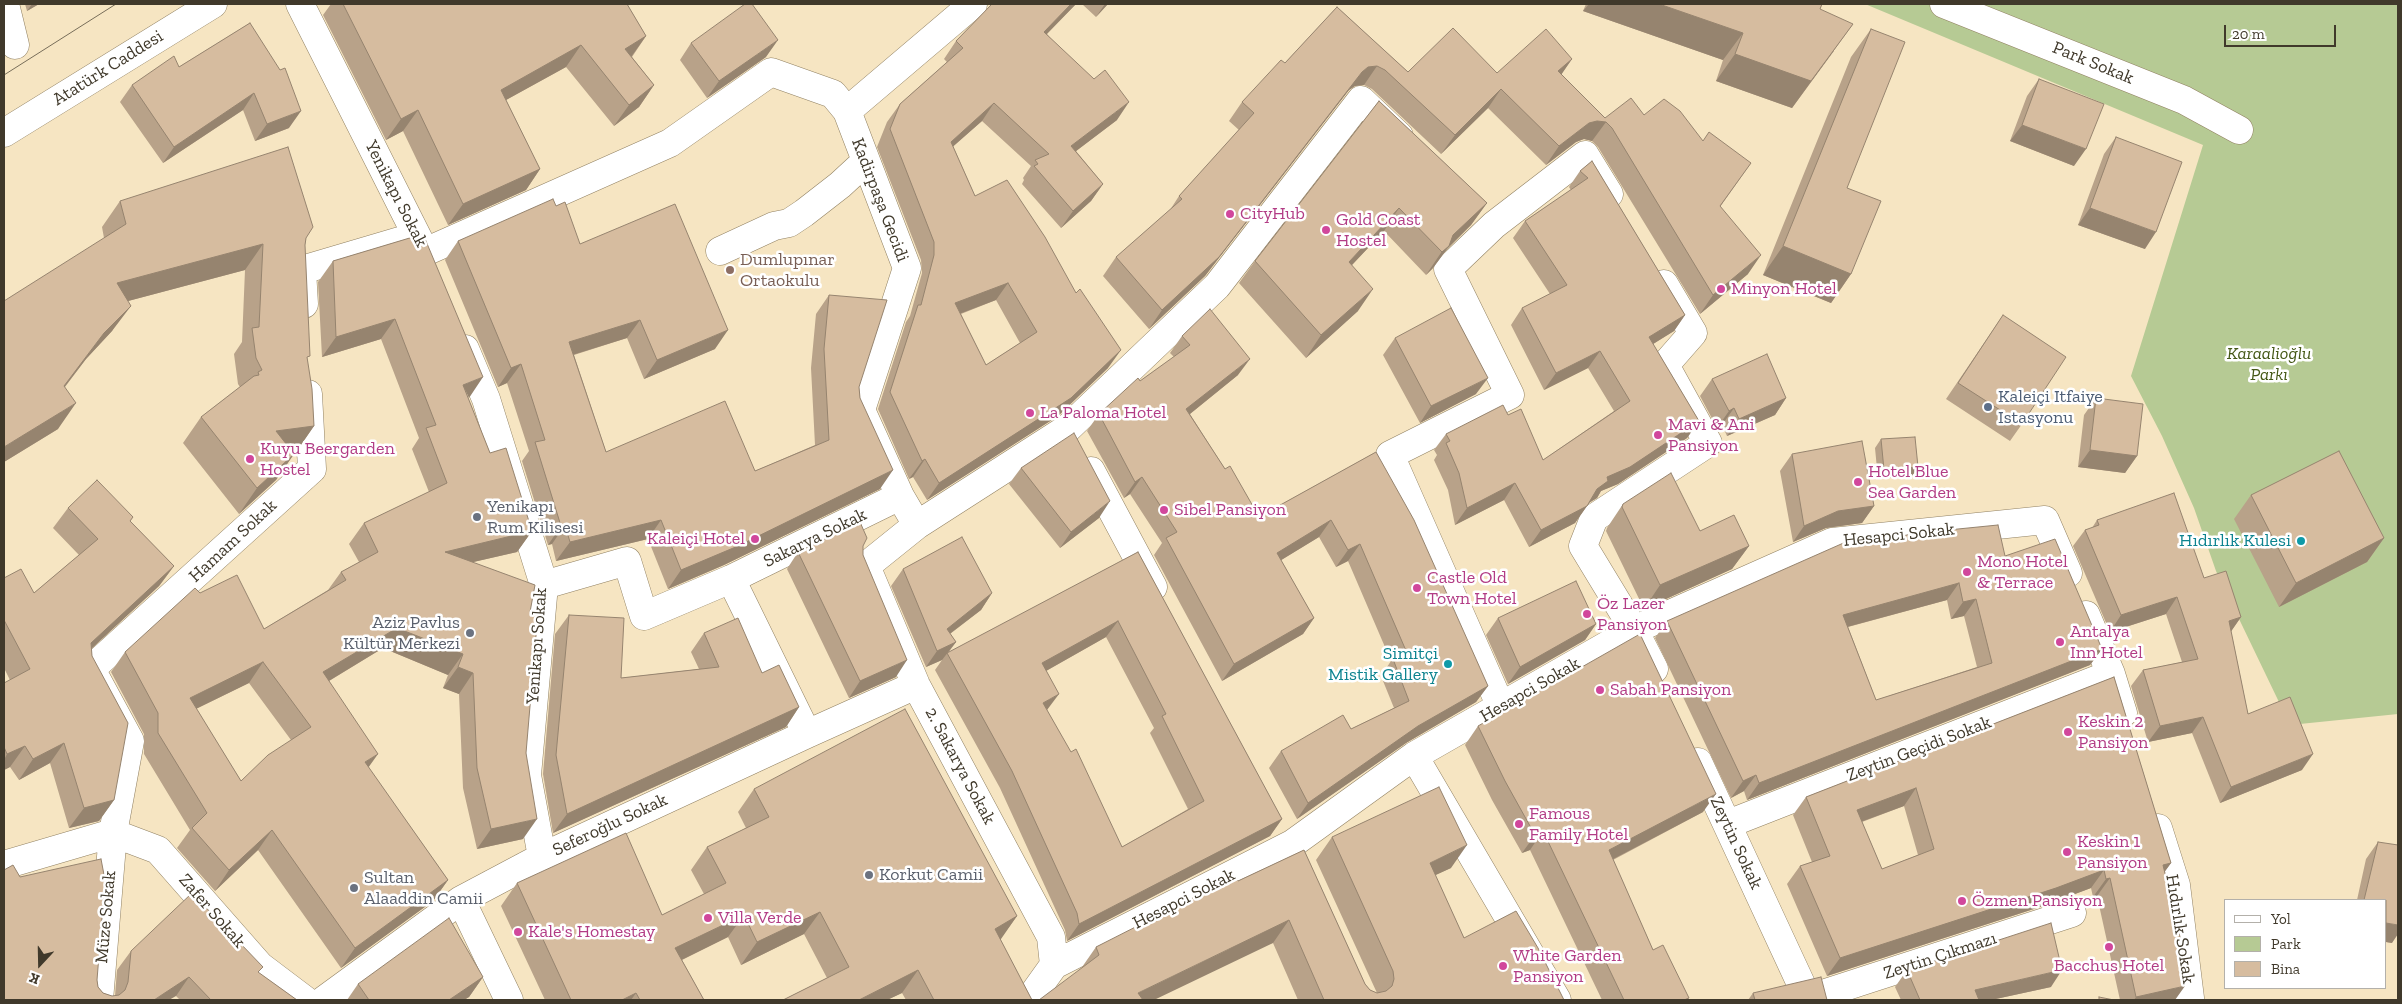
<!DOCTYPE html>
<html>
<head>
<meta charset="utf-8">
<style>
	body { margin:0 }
	#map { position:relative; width:2402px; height:1004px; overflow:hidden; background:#f6e5c2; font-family:"Zilla Slab",serif }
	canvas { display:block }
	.frame { position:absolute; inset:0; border:5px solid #40392b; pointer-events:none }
	.legend { position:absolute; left:2224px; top:899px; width:162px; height:90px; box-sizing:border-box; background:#fff; border:1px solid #b3b0aa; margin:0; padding:6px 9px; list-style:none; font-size:15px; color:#40392b }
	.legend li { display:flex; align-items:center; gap:10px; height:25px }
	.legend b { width:25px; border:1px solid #b3b0aa }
	.north { position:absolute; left:15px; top:939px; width:50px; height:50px; -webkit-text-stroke:4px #fff; paint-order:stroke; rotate:201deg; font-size:14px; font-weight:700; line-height:20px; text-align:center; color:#40392b }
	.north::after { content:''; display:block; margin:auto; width:18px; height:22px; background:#40392b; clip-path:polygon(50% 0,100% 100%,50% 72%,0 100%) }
	.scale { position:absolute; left:2224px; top:25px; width:112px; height:22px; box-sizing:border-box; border:2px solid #40392b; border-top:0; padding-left:6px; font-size:15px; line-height:18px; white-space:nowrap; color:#40392b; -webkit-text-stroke:4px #fff; paint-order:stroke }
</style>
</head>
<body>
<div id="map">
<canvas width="2402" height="1004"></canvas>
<div class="frame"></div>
<ul class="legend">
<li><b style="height:6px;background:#fff"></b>Yol</li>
<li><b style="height:14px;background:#b6ca94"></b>Park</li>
<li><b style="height:14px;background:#d6bc9f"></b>Bina</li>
</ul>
<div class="north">K</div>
<div class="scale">20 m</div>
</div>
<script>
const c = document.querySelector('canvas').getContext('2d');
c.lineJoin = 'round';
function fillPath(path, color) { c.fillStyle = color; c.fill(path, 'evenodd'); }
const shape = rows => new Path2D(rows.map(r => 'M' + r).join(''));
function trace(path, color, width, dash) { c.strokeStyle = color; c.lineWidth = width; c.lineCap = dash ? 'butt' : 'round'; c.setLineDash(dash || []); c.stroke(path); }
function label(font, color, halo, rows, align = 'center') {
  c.font = font + ' "Zilla Slab",serif'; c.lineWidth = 5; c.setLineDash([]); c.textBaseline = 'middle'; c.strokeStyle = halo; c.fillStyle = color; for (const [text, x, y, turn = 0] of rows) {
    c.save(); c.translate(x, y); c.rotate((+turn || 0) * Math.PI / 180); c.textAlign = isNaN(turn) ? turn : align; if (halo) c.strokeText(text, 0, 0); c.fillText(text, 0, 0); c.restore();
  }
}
fillPath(shape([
	[1865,4,2398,4,2398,714,2290,725,2216,571,2194,508,2162,436,2131,376,2203,145]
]), '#b6ca94');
const minor = shape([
	[5,4,15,45],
	[300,4,425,252],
	[1944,4,2184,100,2239,130],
	[847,111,973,4],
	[4,133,213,4],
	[720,251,774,226,789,223,804,213,840,185,866,161],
	[425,252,670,143,771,72,833,94,847,111,907,268,861,410,900,496,917,525],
	[304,304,302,270,417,236],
	[465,349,486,399,544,585,527,775,542,857],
	[1091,471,1153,587],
	[731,579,807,734],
	[544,585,627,561,644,616,731,579,900,496],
	[2086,615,2111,674,2123,713],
	[1654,669,1634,630,1583,546,1594,518,1708,443,1665,365,1693,333,1664,284],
	[1501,707,1390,455,1510,395,1448,269,1494,225,1585,155,1609,194],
	[1414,756,1557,1000],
	[1698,762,1808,999],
	[1728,824,2111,674],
	[2158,828,2176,885,2190,998,2188,1000],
	[113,833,158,850,260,966,305,1000],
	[4,865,113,833],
	[461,900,509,1000],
	[1054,965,1051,937,916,685,866,566,917,525,1068,428,1217,286,1361,100,1399,136],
	[99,1000,113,833,130,741,91,669,312,469,308,394],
	[324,1000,461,900,542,857,807,734,916,685],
	[1029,1000,1054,965,1292,844,1414,756,1634,630,1832,542,2045,520,2068,573],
	[1804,1000,2072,913]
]);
trace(minor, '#918162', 29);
trace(minor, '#fff', 28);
trace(shape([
	[4,75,116,4]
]), '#776d59', 1);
fillPath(shape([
	[25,4,39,4,27,11],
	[331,4,627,4,646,36,632,57,654,85,639,107,614,126,566,67,506,100,540,169,526,190,448,225,403,131,386,140,323,15],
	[992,4,1076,4,1047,34,1117,120,1076,151,1103,184,1091,201,1061,228,1022,184,1024,180,1023,178,1031,166,982,121,953,146,975,196,1108,368,1058,416,927,500,913,477,909,479,878,409,906,322,910,316,922,273,921,260,877,147,887,122,900,104,947,62,944,59,956,41],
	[996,300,1020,343,986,365,961,314],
	[1082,4,1108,4,1096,17],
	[1586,4,1822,4,1820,9,1834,51,1792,108,1716,81,1723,60,1583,11],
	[1337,7,1408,72,1497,73,1572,59,1561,74,1605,118,1644,115,1703,141,1751,163,1720,207,1748,274,1700,314,1598,147,1592,141,1584,139,1576,142,1546,165,1488,108,1441,154,1372,89,1364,85,1355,86,1349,90,1205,276,1149,329,1103,276,1116,257,1170,210,1179,196,1239,130,1229,121,1242,102,1285,63],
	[250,23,289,128,255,141,243,110,163,163,120,102,132,85,179,67],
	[1871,29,1847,188,1851,274,1831,303,1763,275,1851,57],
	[691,43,766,57,707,98,680,60],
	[2039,79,2074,166,2010,141,2027,96],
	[1379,101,1487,203,1471,225,1447,249,1433,268,1426,275,1384,231,1352,265,1358,311,1306,358,1239,283,1255,261],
	[2116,137,2145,249,2078,225,2104,154],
	[1592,161,1685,315,1674,331,1653,344,1699,421,1687,438,1618,484,1601,491,1597,498,1589,503,1575,523,1529,547,1504,500,1455,525,1448,490,1434,460,1437,455,1434,450,1446,434,1508,415,1543,460,1614,411,1588,368,1544,390,1511,325,1522,308,1550,294,1513,238,1525,221,1571,190,1569,187,1580,171],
	[120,201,306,238,305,245,307,360,314,426,296,452,293,452,294,454,276,480,239,514,183,443,201,417,240,387,238,384,234,354,242,342,245,270,128,301,112,331,86,359,65,387,58,429,4,462,104,238,102,227],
	[556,206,580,244,715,349,644,379,627,338,574,355,606,452,755,471,815,445,811,368,816,314,829,295,859,387,860,398,880,489,724,565,668,589,648,539,556,561,552,544,548,545,522,461,529,451,507,383,498,387,445,260,458,241],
	[423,234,468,398,490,453,532,531,517,552,473,562,530,612,523,839,477,849,463,788,459,694,443,688,448,675,383,648,329,681,368,767,448,880,433,901,341,968,258,850,215,891,177,848,190,830,144,754,144,734,111,672,125,652,200,593,264,629,328,590,341,572,359,562,349,544,364,523,429,492,412,449,419,438,381,339,322,357,318,282,333,261],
	[249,683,291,740,241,781,196,709],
	[2003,315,2022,424,2010,441,1946,399],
	[1182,336,1238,375,1190,414,1225,469,1258,515,1264,514,1376,452,1488,686,1476,702,1406,743,1297,819,1269,768,1281,751,1351,729,1394,708,1381,676,1391,661,1348,561,1336,567,1319,537,1281,560,1314,618,1303,634,1222,681,1154,555,1162,543,1130,494,1124,498,1087,431,1099,414,1140,381,1174,357,1170,353],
	[1395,338,1476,394,1420,423,1383,355],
	[1712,379,1786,398,1775,415,1727,436,1722,425,1717,428,1700,396],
	[2096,398,2137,456,2125,473,2078,467,2084,415],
	[1881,439,1918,467,1912,476,1878,479,1875,448],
	[1792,454,1874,506,1862,523,1826,528,1793,542,1780,471],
	[1021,468,1099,518,1060,548,1009,484],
	[2251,495,2384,538,2367,562,2279,607,2234,519],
	[1623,504,1700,531,1749,546,1732,569,1644,609,1606,531,1607,528],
	[68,508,133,517,130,521,174,566,159,586,91,649,114,800,99,821,69,828,50,763,19,780,10,767,4,770,4,683,10,680,4,668,4,578,34,593,79,555,53,528],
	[2097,520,2204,578,2241,617,2231,631,2248,714,2302,770,2220,803,2192,733,2148,742,2131,686,2143,670,2182,662,2166,614,2110,632,2073,546,2085,530,2092,528],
	[1880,540,2005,556,2102,649,2090,665,1747,800,1744,791,1731,798,1655,638,1667,621],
	[1947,600,1951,619,1964,616,1977,667,1876,700,1848,627],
	[863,546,863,555,896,677,849,698,787,569,798,552],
	[1138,552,1282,819,1270,836,1067,941,1065,930,1000,788,935,670,942,660,926,667,891,586,903,569,992,593,981,610,950,634,956,642,948,653],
	[1106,637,1154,728,1150,733,1188,809,1122,847,1047,710,1046,671],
	[569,615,621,678,699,669,691,652,704,633,762,673,799,707,786,727,553,833,543,774,555,634],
	[1498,618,1596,624,1585,640,1508,684,1486,635],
	[2114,677,2171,863,2165,871,2175,1000,2120,1000,2097,896,2093,897,2091,888,2043,906,1827,976,1787,884,1800,866,1812,862,1793,815,1806,797],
	[1904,806,1918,855,1882,869,1862,822],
	[1478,726,1703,812,1613,860,1653,950,1689,998,1687,1000,1602,1000,1530,850,1522,853,1492,800,1465,745],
	[754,789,1017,916,1000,939,1032,1000,906,1000,902,993,887,1000,783,1000,827,978,804,934,741,965,728,937,682,960,704,1000,545,1000,501,906,517,883,662,915,704,894,691,870,707,847,746,828,738,812],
	[1332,837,1451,868,1435,875,1464,938,1564,1000,1298,1000,1273,943,1080,970,1096,947,1304,850,1365,984,1370,990,1377,993,1316,860],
	[2378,842,2392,943,2386,942,2386,900,2357,900,2366,859],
	[20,877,97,980,98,987,103,993,112,996,115,996,117,970,131,951,259,973,297,1000,180,1000,176,996,4,1000],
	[1907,970,2051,987,1991,1000,1901,1000,1895,987],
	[483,977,469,997,464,1000,347,1000,358,984],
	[1753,993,1827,1000,1748,1000]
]), '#b8a289');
fillPath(shape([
	[32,4,39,4,27,11],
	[1071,4,1076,4,1032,49,1044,32],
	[1105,4,1108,4,1096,17],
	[1589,4,1659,4,1743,33,1723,60,1583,11],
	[1853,24,1792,108,1716,81,1735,54],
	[646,36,631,57,625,49],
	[778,40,766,57,707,98,719,81],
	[581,45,566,67,486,111,501,90],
	[1572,59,1559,78,1558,71],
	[1377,66,1364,85,1355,86,1349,90,1205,276,1149,329,1162,310,1362,72,1368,67],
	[654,85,639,107,614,126,629,105],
	[1501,89,1488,108,1441,154,1455,135],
	[254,93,243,110,163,163,174,147],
	[1129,102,1117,120,1059,164,1071,146],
	[994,103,982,121,939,159,951,142],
	[418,110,403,131,386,140,401,119],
	[301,111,289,128,255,141,267,124],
	[1597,121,1606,122,1592,141,1584,139,1576,142,1546,165,1559,146,1589,123],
	[2022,125,2086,149,2074,166,2010,141],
	[540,169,526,190,448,225,463,204],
	[1103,184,1091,201,1061,228,1073,211],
	[1487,203,1471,225,1447,249,1433,268,1426,275,1453,235],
	[1399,208,1384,231,1334,284,1349,262],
	[2090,208,2156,232,2145,249,2078,225],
	[263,244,245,270,98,309,117,283],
	[1783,246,1851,274,1831,303,1763,275],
	[1761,255,1748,274,1700,314,1713,295],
	[1008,283,996,300,943,320,955,303],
	[1373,289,1358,311,1306,358,1321,335],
	[131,306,112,331,86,359,46,411,64,386,104,333],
	[1685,315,1674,331,1637,354,1649,337],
	[395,319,381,339,322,357,336,337],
	[640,320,627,338,556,360,569,342],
	[728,330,715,349,644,379,657,360],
	[1121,350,1108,368,1058,416,927,500,939,483],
	[1600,351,1588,368,1544,390,1556,373],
	[1250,359,1238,375,1175,426,1186,409],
	[521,364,507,383,498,387,511,368],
	[483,377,469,398,463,385],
	[1488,378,1476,394,1420,423,1431,406],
	[1786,398,1775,415,1727,436,1739,419],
	[76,403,58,429,4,462,4,447],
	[1734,408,1722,425,1717,428,1729,411],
	[1699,421,1687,438,1618,484,1601,491,1597,498,1585,505,1597,489,1607,477],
	[314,426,296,452,258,457,276,431],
	[2090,450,2137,456,2125,473,2078,467],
	[294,454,276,480,239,514,257,488],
	[925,459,913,477,909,479,922,461],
	[1918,467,1912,476,1878,479,1884,470],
	[893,470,880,489,724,565,668,589,681,570],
	[1142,477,1130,494,1124,498,1135,482],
	[1515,483,1504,500,1455,525,1467,508],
	[1110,501,1099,518,1060,548,1071,532],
	[1587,506,1575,523,1529,547,1541,530],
	[1874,506,1862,523,1826,528,1793,542,1804,526,1838,511],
	[661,520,648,539,556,561,570,542],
	[1331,520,1319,537,1265,570,1277,553],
	[565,525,552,544,548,545,561,526],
	[532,531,517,552,430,572,445,552],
	[2384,538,2367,562,2279,607,2296,583],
	[1360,544,1348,561,1336,567,1348,550],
	[1749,546,1732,569,1644,609,1660,585],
	[174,566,159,586,76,663,91,643],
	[1959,583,1947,600,1832,631,1843,615],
	[992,593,981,610,935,645,947,629],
	[2177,597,2166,614,2110,632,2121,615],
	[1976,599,1964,616,1951,619,1963,602],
	[2241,617,2230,633,2229,621],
	[1314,618,1303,634,1222,681,1234,664],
	[1118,621,1106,637,1030,680,1042,663],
	[1596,624,1585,640,1508,684,1520,667],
	[397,628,463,654,448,675,383,648,309,693,323,672],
	[956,642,942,660,926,667,937,651],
	[2102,649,2090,665,1747,800,1759,783],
	[907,660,896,677,849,698,860,681],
	[263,662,249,683,175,719,190,698],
	[458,667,473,673,459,694,443,688],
	[1488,686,1476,702,1406,743,1297,819,1308,803,1418,726],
	[1059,694,1047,710,1043,703],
	[799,707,786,727,553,833,567,814],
	[2203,717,2192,733,2148,742,2160,726],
	[64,743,50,763,19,780,33,759],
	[25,746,10,767,4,770,4,760,7,754],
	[378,754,363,775,365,762],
	[2313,754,2302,770,2220,803,2231,787],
	[1756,775,1744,791,1731,798,1743,781],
	[1916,788,1904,806,1844,828,1857,810],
	[1716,794,1703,812,1596,868,1609,850],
	[114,800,99,821,69,828,84,808],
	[537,819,523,839,477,849,491,829],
	[1282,819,1270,836,1067,941,1079,924],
	[272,830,258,850,215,891,229,870],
	[1543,831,1530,850,1522,853,1535,835],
	[1467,845,1451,868,1414,885,1430,863],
	[2171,863,2158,881,2163,865],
	[2104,870,2091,888,2043,906,1827,976,1840,958],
	[2110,878,2097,896,2093,897,2106,879],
	[448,880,433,901,341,968,355,948],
	[820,912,804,934,741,965,757,942],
	[744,915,728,937,659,971,675,948],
	[1017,916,1001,939,979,952,995,929],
	[1289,920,1273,943,1154,1000,1132,1000,1138,993],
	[2386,923,2398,925,2398,934,2392,943,2386,942],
	[918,970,902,993,887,1000,859,1000],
	[2062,970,2051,987,1991,1000,1968,1000,1975,990],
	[189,977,176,996,169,1000,154,1000],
	[483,977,469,997,464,1000,449,1000],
	[2185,986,2175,1000,2134,1000,2136,997],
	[636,993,631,1000,622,1000]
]), '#96846f');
const building = shape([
	[343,4,627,4,646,36,625,49,654,85,629,105,581,45,501,90,540,169,463,204,418,110,401,119,343,4],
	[745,4,752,4,778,40,719,81,691,43,745,4],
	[992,4,1071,4,1044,32,1094,79,1105,70,1129,102,1071,146,1103,184,1073,211,1034,166,1038,164,1035,160,1049,154,994,103,951,142,975,196,1007,180,1045,237,1076,293,1080,289,1121,350,1071,398,939,483,925,459,922,461,890,392,918,305,921,305,934,255,934,242,890,129,900,104,963,48,956,41,992,4],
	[1008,283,1037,332,986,365,955,303,1008,283],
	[1659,4,1822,4,1820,9,1853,24,1811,81,1735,54,1743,33,1659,4],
	[1337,7,1408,72,1453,28,1497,73,1546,29,1572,59,1558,71,1605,118,1631,98,1644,115,1664,99,1680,111,1703,141,1709,132,1751,163,1720,206,1761,255,1713,295,1612,128,1606,122,1597,121,1589,123,1559,146,1501,89,1455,135,1385,70,1377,66,1368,67,1362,72,1219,257,1162,310,1116,257,1182,199,1179,196,1254,113,1242,102,1281,60,1285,63,1337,7],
	[250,23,280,70,285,68,301,111,267,124,254,93,174,147,132,85,174,56,179,67,250,23],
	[1871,29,1905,42,1847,188,1881,201,1851,274,1783,246,1871,29],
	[2039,79,2104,104,2086,149,2022,125,2039,79],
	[1379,101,1487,203,1453,235,1449,246,1442,252,1399,208,1349,262,1373,289,1321,335,1255,261,1379,101],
	[2116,137,2182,162,2156,232,2090,208,2116,137],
	[288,147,313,227,306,238,305,245,310,356,307,357,312,389,314,426,276,431,294,454,257,488,201,417,254,376,259,375,258,372,262,370,256,358,252,328,259,327,263,244,117,283,131,306,104,333,64,386,76,403,4,447,4,301,126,224,120,201,288,147],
	[1592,161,1685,315,1649,337,1699,421,1630,467,1607,477,1608,481,1597,489,1587,506,1541,530,1515,483,1467,508,1459,473,1446,443,1450,441,1446,434,1503,405,1508,415,1521,409,1543,460,1630,401,1600,351,1556,373,1522,308,1567,285,1525,221,1588,178,1580,171,1592,161],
	[553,199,556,206,565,202,580,244,675,204,728,330,657,360,640,320,569,342,606,452,725,401,755,471,829,440,824,349,829,295,887,300,859,387,860,398,893,470,738,546,681,570,661,520,570,542,565,525,561,526,535,442,545,440,521,364,511,368,458,241,553,199],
	[423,234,483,377,463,385,490,453,506,448,532,531,445,552,535,585,530,612,538,612,526,753,537,819,491,829,477,768,473,673,458,667,463,654,397,628,323,672,378,754,365,762,448,880,355,948,272,830,229,870,192,828,207,813,158,733,158,713,125,652,195,588,200,593,237,575,264,629,346,580,341,572,378,552,364,523,447,483,426,428,436,425,395,319,336,337,333,261,423,234],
	[263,662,311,727,268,755,241,781,190,698,263,662],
	[1451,308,1488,378,1431,406,1395,338,1451,308],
	[1210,309,1250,359,1186,409,1225,469,1230,466,1258,515,1263,512,1264,514,1376,452,1414,520,1488,686,1418,726,1308,803,1281,751,1343,715,1351,729,1409,701,1393,659,1407,653,1360,544,1348,550,1331,520,1277,553,1314,618,1234,664,1166,538,1177,532,1142,477,1135,482,1099,414,1138,378,1140,381,1190,345,1182,336,1210,309],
	[2003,315,2066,357,2022,424,1958,383,2003,315],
	[1767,354,1786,398,1739,419,1734,408,1729,411,1712,379,1767,354],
	[2096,398,2143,404,2137,456,2090,450,2096,398],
	[1074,433,1110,501,1071,532,1021,468,1074,433],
	[1915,437,1918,467,1884,470,1881,439,1915,437],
	[1862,441,1874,506,1838,511,1804,526,1792,454,1862,441],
	[2339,451,2384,538,2296,583,2251,495,2339,451],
	[1671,473,1700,531,1734,515,1749,546,1660,585,1622,507,1623,504,1671,473],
	[97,480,133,517,130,521,174,566,91,643,92,656,128,723,114,800,84,808,64,743,33,759,25,746,7,754,4,747,4,683,30,669,4,620,4,578,21,569,34,593,98,539,68,508,97,480],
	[2174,493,2204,578,2226,571,2241,617,2229,621,2248,714,2290,697,2313,754,2231,787,2203,717,2160,726,2143,670,2198,659,2177,597,2121,615,2085,530,2099,525,2097,520,2174,493],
	[860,522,867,538,863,546,863,555,907,660,860,681,798,552,860,522],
	[1998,525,2005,556,2055,539,2102,649,1759,783,1756,775,1743,781,1667,621,1848,541,1879,537,1880,540,1918,533,1998,525],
	[1959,583,1963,602,1976,599,1992,663,1876,700,1843,615,1959,583],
	[962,537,992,593,947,629,956,642,937,651,903,569,962,537],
	[1138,552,1282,819,1079,924,1077,913,1012,771,947,653,1138,552],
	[1118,621,1166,714,1162,716,1204,801,1122,847,1076,749,1071,752,1043,703,1059,694,1042,663,1118,621],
	[1576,581,1596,624,1520,667,1498,618,1576,581],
	[569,615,624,618,621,678,719,667,704,633,738,618,762,673,779,665,799,707,567,814,556,755,569,615],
	[1640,634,1716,794,1609,850,1653,950,1663,945,1689,998,1684,1000,1624,1000,1543,831,1535,835,1505,781,1478,726,1640,634],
	[2114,677,2171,863,2163,865,2184,954,2185,986,2136,997,2110,878,2106,879,2104,870,2056,888,1840,958,1800,866,1830,856,1806,797,2114,677],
	[1916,788,1934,849,1882,869,1857,810,1916,788],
	[905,709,1017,916,995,929,1032,1000,934,1000,918,970,859,1000,783,1000,849,967,820,912,757,942,744,915,675,948,704,1000,640,1000,636,993,622,1000,571,1000,517,883,626,833,662,915,726,883,707,847,769,817,754,789,905,709],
	[1439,787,1467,845,1430,863,1464,938,1516,911,1538,948,1564,1000,1324,1000,1289,920,1138,993,1143,1000,1039,1000,1099,955,1096,947,1236,876,1238,881,1304,850,1365,984,1370,990,1377,993,1386,991,1392,986,1394,979,1393,971,1332,837,1439,787],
	[2378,842,2398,845,2398,925,2386,923,2386,900,2364,900,2378,842],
	[101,859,105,880,97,980,98,987,103,993,112,996,119,995,125,990,128,982,131,951,192,893,263,967,258,972,297,1000,211,1000,189,977,154,1000,4,1000,4,870,13,865,20,877,101,859],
	[449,918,483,977,449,1000,369,1000,358,984,449,918],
	[2051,923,2062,970,1975,990,1979,1000,1920,1000,1907,970,2051,923],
	[1821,977,1827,1000,1755,1000,1753,993,1821,977],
	[2099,997,2114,1000,2099,1000,2099,997]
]);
fillPath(building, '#d6bc9f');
trace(building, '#96846f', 1);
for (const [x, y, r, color] of [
	[1230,214,5,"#d1479c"],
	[1326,230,5,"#d1479c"],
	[730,270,5,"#8d6e63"],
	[1721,289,5,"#d1479c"],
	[1988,407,5,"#5c6f8a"],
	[1030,413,5,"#d1479c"],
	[1658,435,5,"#d1479c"],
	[250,459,5,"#d1479c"],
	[1858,482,5,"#d1479c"],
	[1164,510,5,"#d1479c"],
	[477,517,5,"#6b7280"],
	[755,539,5,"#d1479c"],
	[2301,541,5,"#0f9aa8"],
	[1967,572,5,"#d1479c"],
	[1417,588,5,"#d1479c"],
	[1587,614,5,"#d1479c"],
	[470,633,5,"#6b7280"],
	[2060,642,5,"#d1479c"],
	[1448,664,5,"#0f9aa8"],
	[1600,690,5,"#d1479c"],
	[2068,732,5,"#d1479c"],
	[1519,824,5,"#d1479c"],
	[2067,852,5,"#d1479c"],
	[869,875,5,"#6b7280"],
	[354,888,5,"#6b7280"],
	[1962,901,5,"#d1479c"],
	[708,918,5,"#d1479c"],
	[518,932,5,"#d1479c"],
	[2109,947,5,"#d1479c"],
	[1503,966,5,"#d1479c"]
]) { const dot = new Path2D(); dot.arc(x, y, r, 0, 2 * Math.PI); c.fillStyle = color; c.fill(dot); trace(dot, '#fff', 2); }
label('18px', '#40392b', '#fff', [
	["Park Sokak",2093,63,22],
	["Atatürk Caddesi",108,68,-32],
	["Yenikapı Sokak",396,194,63],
	["Kadirpaşa Gecidi",880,200,69],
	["Hesapci Sokak",1899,535,-6],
	["Sakarya Sokak",815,538,-26],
	["Hamam Sokak",233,541,-43],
	["Yenikapı Sokak",537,646,-86],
	["Hesapci Sokak",1530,690,-30],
	["Zeytin Geçidi Sokak",1919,749,-21],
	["2. Sakarya Sokak",960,766,62],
	["Seferoğlu Sokak",610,825,-25],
	["Zeytin Sokak",1736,843,65],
	["Hesapci Sokak",1184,899,-27],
	["Zafer Sokak",212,911,49],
	["Müze Sokak",106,917,-85],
	["Hıdırlık Sokak",2180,929,81],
	["Zeytin Çıkmazı",1940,956,-18]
]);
label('18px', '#b23c85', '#fff', [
	["CityHub",1240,214],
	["Gold Coast",1336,220],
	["Hostel",1336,241],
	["Minyon Hotel",1731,289],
	["La Paloma Hotel",1040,413],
	["Mavi & Ani",1668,425],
	["Pansiyon",1668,446],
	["Kuyu Beergarden",260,449],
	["Hostel",260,470],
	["Hotel Blue",1868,472],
	["Sea Garden",1868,493],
	["Sibel Pansiyon",1174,510],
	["Kaleiçi Hotel",745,539,"right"],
	["Mono Hotel",1977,562],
	["& Terrace",1977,583],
	["Castle Old",1427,578],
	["Town Hotel",1427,599],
	["Öz Lazer",1597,604],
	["Pansiyon",1597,625],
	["Antalya",2070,632],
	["Inn Hotel",2070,653],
	["Sabah Pansiyon",1610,690],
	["Keskin 2",2078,722],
	["Pansiyon",2078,743],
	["Famous",1529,814],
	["Family Hotel",1529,835],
	["Keskin 1",2077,842],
	["Pansiyon",2077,863],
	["Özmen Pansiyon",1972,901],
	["Villa Verde",718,918],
	["Kale's Homestay",528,932],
	["White Garden",1513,956],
	["Pansiyon",1513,977],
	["Bacchus Hotel",2109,966,"center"]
], 'left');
label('18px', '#785e54', '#fff', [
	["Dumlupınar",740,260],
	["Ortaokulu",740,281]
], 'left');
label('italic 18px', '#455816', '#fff', [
	["Karaalioğlu",2269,354],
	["Parkı",2269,375]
]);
label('18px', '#4e5e75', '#fff', [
	["Kaleiçi Itfaiye",1998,397],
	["Istasyonu",1998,418]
], 'left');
label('18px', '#5b616d', '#fff', [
	["Yenikapı",487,507],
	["Rum Kilisesi",487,528],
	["Aziz Pavlus",460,623,"right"],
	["Kültür Merkezi",460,644,"right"],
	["Korkut Camii",879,875],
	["Sultan",364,878],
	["Alaaddin Camii",364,899]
], 'left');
label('18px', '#0d838f', '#fff', [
	["Hıdırlık Kulesi",2291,541],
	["Simitçi",1438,654],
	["Mistik Gallery",1438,675]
], 'right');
</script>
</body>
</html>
